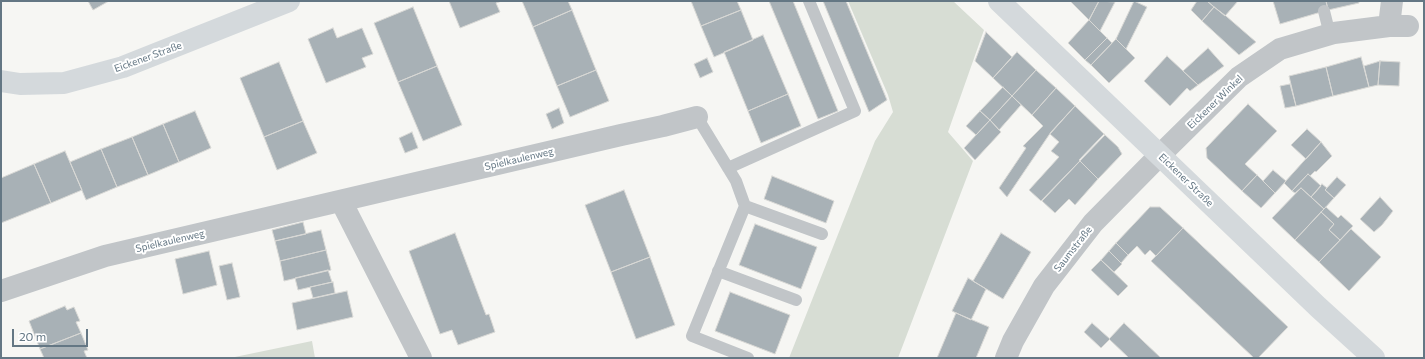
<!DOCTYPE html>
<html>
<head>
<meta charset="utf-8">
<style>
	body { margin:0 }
	#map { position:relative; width:1425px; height:359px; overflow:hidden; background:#f6f6f3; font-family:Commissioner,sans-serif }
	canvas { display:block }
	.frame { position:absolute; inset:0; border:2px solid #647784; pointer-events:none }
	.scale { position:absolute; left:12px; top:329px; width:76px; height:18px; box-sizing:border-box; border:2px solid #647784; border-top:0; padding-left:5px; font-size:12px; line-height:14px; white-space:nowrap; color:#647784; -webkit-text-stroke:3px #fff; paint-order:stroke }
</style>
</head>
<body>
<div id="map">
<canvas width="1425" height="359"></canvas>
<div class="frame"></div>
<div class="scale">20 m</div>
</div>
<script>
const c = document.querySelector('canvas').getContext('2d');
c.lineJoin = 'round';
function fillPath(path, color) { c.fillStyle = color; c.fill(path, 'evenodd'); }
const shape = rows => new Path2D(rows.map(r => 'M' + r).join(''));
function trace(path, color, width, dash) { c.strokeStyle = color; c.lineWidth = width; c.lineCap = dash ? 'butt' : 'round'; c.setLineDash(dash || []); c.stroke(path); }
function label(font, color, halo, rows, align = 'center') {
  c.font = font + ' Commissioner,sans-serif'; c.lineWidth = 4; c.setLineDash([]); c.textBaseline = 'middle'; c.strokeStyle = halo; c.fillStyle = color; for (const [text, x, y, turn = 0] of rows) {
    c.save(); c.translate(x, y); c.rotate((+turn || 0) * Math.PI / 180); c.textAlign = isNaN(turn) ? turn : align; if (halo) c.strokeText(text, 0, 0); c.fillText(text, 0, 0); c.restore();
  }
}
fillPath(shape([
	[848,1,953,1,984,30,948,132,973,161,898,358,789,358,875,141,893,112,888,95],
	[312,341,315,358,230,358]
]), '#d7ddd4');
const building = shape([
	[88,1,109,1,93,10,88,1],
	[449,1,502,1,496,3,500,12,460,28,449,1],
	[522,1,568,1,572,10,533,27,522,1],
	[691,1,737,1,741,10,701,26,691,1],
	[769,1,793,1,838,111,818,119,769,1],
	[823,1,846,1,887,100,869,112,823,1],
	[1070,1,1099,1,1089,20,1070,1],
	[1099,1,1115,2,1100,31,1089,20,1099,1],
	[1134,1,1147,7,1126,49,1116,39,1134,1],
	[1197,1,1207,1,1214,7,1202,21,1191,10,1197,1],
	[1207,1,1238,1,1225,16,1207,1],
	[1273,1,1326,1,1328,10,1280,24,1273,1],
	[1326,1,1360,1,1359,1,1359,3,1328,10,1326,1],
	[413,7,437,66,398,82,374,23,413,7],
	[1214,7,1226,16,1256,42,1239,55,1202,21,1214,7],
	[572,10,596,70,557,86,533,27,572,10],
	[741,10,753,40,714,57,701,26,741,10],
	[1089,20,1107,38,1085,60,1068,43,1089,20],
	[333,28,337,38,362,28,373,54,362,58,366,67,326,83,308,39,333,28],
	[986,32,1012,57,993,78,975,61,986,32],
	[763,35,788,94,748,111,724,52,763,35],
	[1107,38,1112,43,1091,65,1085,60,1107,38],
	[1116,39,1135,58,1109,83,1091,65,1116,39],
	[1208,48,1224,66,1198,85,1183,71,1208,48],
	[1017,52,1036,70,1012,96,993,78,1017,52],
	[1167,56,1198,85,1190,91,1187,88,1170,106,1144,81,1167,56],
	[1361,57,1369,87,1333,96,1326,67,1361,57],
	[707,58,713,72,700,78,694,64,707,58],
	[1380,61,1378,85,1369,87,1364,66,1380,61],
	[1380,61,1400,62,1399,86,1378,85,1380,61],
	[279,62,303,121,264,137,240,78,279,62],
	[437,66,462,125,423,141,398,82,437,66],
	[1326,67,1333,96,1296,106,1289,76,1326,67],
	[596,70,609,101,570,117,557,86,596,70],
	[1036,70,1056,88,1032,115,1012,96,1036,70],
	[1290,84,1296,106,1285,108,1280,86,1290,84],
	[1003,87,1012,96,990,120,980,111,1003,87],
	[1056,88,1075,106,1051,132,1007,197,999,188,1026,148,1023,146,1043,126,1032,115,1056,88],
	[788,94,801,126,761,143,748,111,788,94],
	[1012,96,1021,105,999,130,990,120,1012,96],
	[1248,104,1277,131,1245,164,1257,175,1242,191,1207,158,1206,148,1248,104],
	[1075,106,1105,135,1041,201,1029,190,1059,157,1051,151,1059,142,1050,134,1075,106],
	[559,108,564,123,552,129,546,114,559,108],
	[195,111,211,148,179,162,163,124,195,111],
	[980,111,990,120,976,135,966,126,980,111],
	[990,120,1001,132,975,160,964,148,990,120],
	[303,121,317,153,277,170,264,137,303,121],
	[163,124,179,162,148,175,132,137,163,124],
	[1307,129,1321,142,1306,159,1291,145,1307,129],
	[412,132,418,148,405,153,399,138,412,132],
	[1104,134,1118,147,1122,154,1098,179,1079,160,1104,134],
	[132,137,148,175,117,187,101,149,132,137],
	[1321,142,1332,156,1316,172,1315,171,1310,176,1308,174,1292,191,1284,183,1321,142],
	[101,149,117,187,86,200,70,162,101,149],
	[65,151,82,190,51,203,34,164,65,151],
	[1080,161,1098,179,1075,205,1069,199,1055,213,1042,201,1080,161],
	[34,164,51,203,1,223,1,178,34,164],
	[1273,170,1286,181,1275,193,1263,181,1273,170],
	[1308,174,1321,186,1311,197,1301,188,1295,193,1292,191,1308,174],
	[1257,175,1275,193,1261,208,1242,191,1257,175],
	[772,176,834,201,826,223,764,199,772,176],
	[1337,177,1346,185,1334,198,1325,190,1337,177],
	[1322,184,1327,188,1325,190,1334,198,1324,209,1311,197,1322,184],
	[1301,188,1324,209,1295,240,1272,218,1301,188],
	[624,190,650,257,611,272,585,205,624,190],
	[1380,197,1393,211,1382,225,1374,232,1360,219,1380,197],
	[1150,207,1160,207,1183,228,1156,256,1150,250,1145,255,1137,246,1128,255,1116,243,1150,207],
	[1326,207,1338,218,1341,215,1353,226,1340,240,1329,230,1334,224,1321,212,1326,207],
	[1321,212,1334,224,1329,230,1340,240,1319,262,1295,240,1321,212],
	[303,222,306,234,275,241,272,230,303,222],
	[755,224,817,247,801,289,739,265,755,224],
	[1183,228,1288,327,1258,358,1254,358,1151,261,1183,228],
	[1351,229,1381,257,1349,291,1319,262,1351,229],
	[321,230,326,250,280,261,275,241,321,230],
	[455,233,486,315,489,314,495,332,458,345,452,330,440,334,409,251,455,233],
	[1001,233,1031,252,1003,299,973,281,1001,233],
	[1116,243,1128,255,1121,263,1109,251,1116,243],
	[326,250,331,270,284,281,280,261,326,250],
	[209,251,217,285,183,294,175,259,209,251],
	[1109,251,1122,264,1114,272,1101,260,1109,251],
	[650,257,675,325,636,339,611,272,650,257],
	[1101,260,1128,286,1118,296,1091,270,1101,260],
	[232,263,240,297,227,300,219,266,232,263],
	[328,270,332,282,298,290,295,278,328,270],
	[968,278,986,289,971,320,952,311,968,278],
	[333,282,335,293,313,298,310,287,333,282],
	[347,291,353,317,297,330,292,303,347,291],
	[730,292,790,315,775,354,715,331,730,292],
	[65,306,67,310,74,307,80,321,76,322,81,333,40,349,29,321,65,306],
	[956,313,989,327,976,358,937,358,956,313],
	[1092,323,1110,339,1101,348,1084,332,1092,323],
	[1124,323,1161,358,1129,358,1109,339,1124,323],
	[81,333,88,350,84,351,87,358,44,358,40,349,81,333]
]);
fillPath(building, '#a8b1b6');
trace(building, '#d8d8d5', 1);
trace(shape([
	[1324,11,1330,35],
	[697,117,736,181,745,206,692,336,748,358],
	[728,168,855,111,809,1],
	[745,206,822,234],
	[718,271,796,300]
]), '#c1c5c8', 12);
trace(shape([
	[1389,26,1392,1],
	[341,201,421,358],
	[1,291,105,256,621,135,663,126,697,117],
	[1006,358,1013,341,1044,286,1093,223,1160,155,1239,77,1280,49,1334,33,1389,26,1408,26]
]), '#c1c5c8', 22);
trace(shape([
	[999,1,1318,307,1374,358],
	[1,81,20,84,64,83,123,67,289,1]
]), '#d4d9dc', 22);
label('10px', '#647784', '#fff', [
	["Eickener Straße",148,57,-20],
	["Eickener Winkel",1215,102,-44],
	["Spielkaulenweg",519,159,-13],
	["Eickener Straße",1186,180,44],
	["Spielkaulenweg",170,241,-13],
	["Saumstraße",1073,249,-52]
]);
</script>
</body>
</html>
